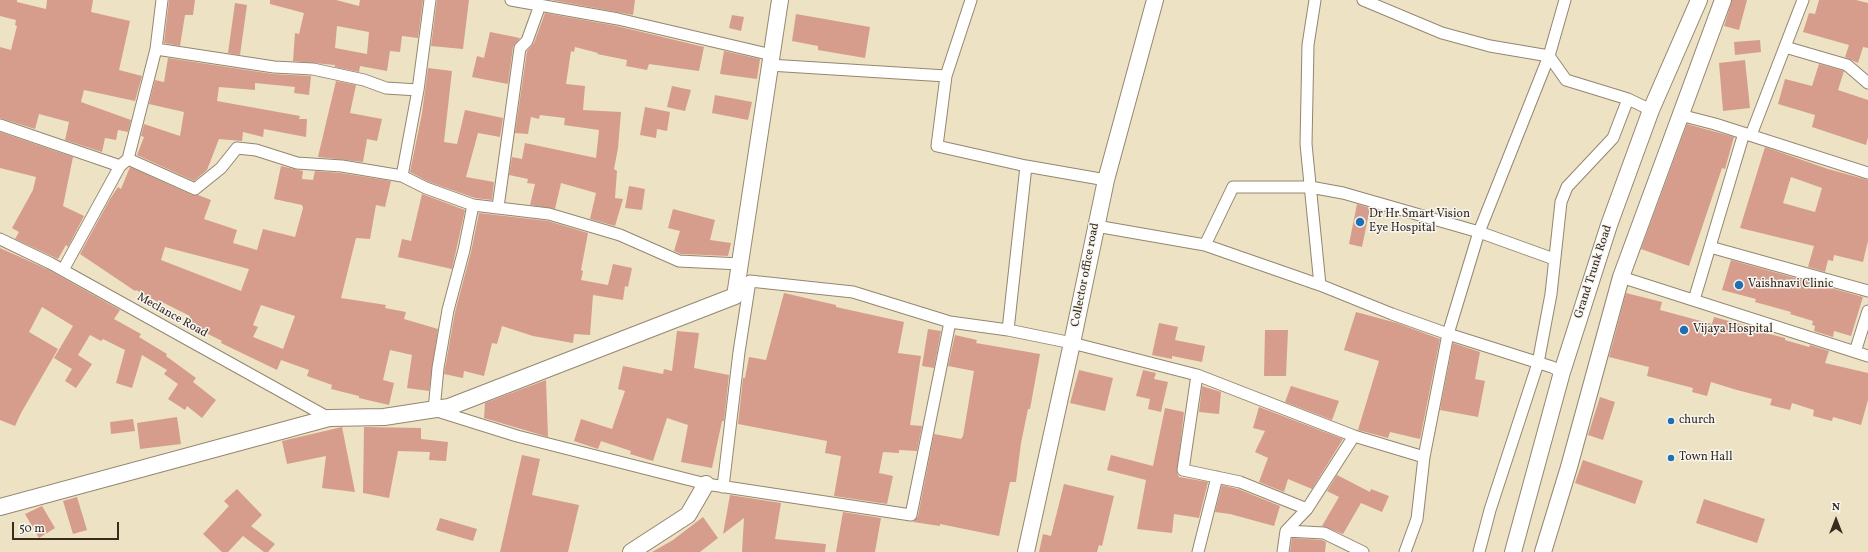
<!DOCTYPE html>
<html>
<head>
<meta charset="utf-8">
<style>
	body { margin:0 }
	#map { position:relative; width:1868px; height:552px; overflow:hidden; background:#ede2c4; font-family:Vollkorn,serif }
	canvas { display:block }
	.north { position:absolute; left:1816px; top:500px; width:40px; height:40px; -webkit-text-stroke:3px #f6f6f2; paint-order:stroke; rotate:0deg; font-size:11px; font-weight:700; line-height:16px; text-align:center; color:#3b2a1e }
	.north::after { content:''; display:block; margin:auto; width:14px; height:18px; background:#3b2a1e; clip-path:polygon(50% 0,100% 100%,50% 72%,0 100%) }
	.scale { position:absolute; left:12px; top:522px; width:107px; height:18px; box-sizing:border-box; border:2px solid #3b2a1e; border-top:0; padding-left:5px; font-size:12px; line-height:14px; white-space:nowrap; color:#3b2a1e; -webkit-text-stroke:3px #f6f6f2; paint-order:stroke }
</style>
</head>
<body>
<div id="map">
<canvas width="1868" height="552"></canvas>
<div class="north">N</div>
<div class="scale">50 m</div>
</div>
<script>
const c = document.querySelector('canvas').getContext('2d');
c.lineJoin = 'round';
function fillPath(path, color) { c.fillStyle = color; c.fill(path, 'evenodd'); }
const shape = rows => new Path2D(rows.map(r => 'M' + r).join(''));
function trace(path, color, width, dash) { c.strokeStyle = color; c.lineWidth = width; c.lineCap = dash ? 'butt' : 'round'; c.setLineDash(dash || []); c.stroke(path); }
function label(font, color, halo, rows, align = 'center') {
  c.font = font + ' Vollkorn,serif'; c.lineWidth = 3; c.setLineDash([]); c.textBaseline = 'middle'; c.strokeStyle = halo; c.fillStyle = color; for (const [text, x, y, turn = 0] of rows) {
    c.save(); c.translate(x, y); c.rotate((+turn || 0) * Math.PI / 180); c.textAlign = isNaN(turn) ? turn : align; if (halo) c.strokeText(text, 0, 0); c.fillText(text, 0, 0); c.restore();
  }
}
fillPath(shape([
	[0,0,17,0,17,2,46,9,47,0,93,0,91,12,130,21,119,70,142,76,135,101,84,90,81,102,131,120,128,132,118,130,116,140,105,138,102,152,65,140,69,122,39,114,35,129,0,118,0,47,11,50,17,26,15,25,16,20,0,16],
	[169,0,195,0,193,15,185,15,180,46,164,43],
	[270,0,336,0,359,6,360,0,423,0,418,38,402,36,400,52,390,51,387,71,360,66,359,72,335,67,335,65,293,61,295,33,299,34,304,13,270,4],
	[337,26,369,32,367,54,335,48],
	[437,0,469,0,463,49,431,46],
	[551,0,635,0,633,15],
	[1732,0,1747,0,1739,30,1724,26],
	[1819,0,1856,0,1868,3,1868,48,1863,47,1858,63,1845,57,1849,45,1803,32,1809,13,1815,14],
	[235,3,247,5,240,55,228,53],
	[545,13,617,26,704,47,699,71,649,64,647,70,626,66,627,60,597,54,598,53,575,47,574,52,571,51,566,84,585,86,583,110,621,112,618,148,614,169,617,171,615,198,623,199,615,226,590,219,596,193,561,183,555,209,530,205,535,184,527,183,528,179,509,175,512,157,522,159,525,143,596,158,599,130,564,125,565,118,540,115,539,119,531,117,528,134,515,133,527,51,534,43],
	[796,14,870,27,865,58,818,50,818,46,792,41],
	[732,15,744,17,741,31,729,28],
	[490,32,520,38,513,47,508,84,472,77,477,56,484,58],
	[1760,40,1761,52,1735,55,1734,42],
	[724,51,760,59,757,79,720,74],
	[168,58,273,74,311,76,309,95,294,93,295,87,255,83,255,90,219,87,217,101,300,116,299,119,307,119,306,137,264,129,263,137,243,132,242,141,219,139,207,170,194,181,137,155,144,137,141,136,144,124,180,136,184,112,149,104,155,80,164,82],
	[1745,60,1750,108,1723,111,1719,63],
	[1819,64,1844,71,1838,90,1868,100,1868,137,1866,145,1812,127,1815,115,1778,104,1785,79,1812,86],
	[428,68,452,71,444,142,457,144,465,110,503,118,500,137,478,133,466,177,494,182,492,200,475,198,429,182,410,172,422,113],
	[336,81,356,85,350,113,382,119,377,141,367,139,363,162,318,157],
	[672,86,691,90,685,111,667,107],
	[715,95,752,102,748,120,712,113],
	[645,107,670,112,667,131,657,129,656,138,640,135],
	[1687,124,1734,137,1725,169,1722,168,1689,266,1641,249],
	[0,132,73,157,63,206,84,216,68,247,66,245,58,259,15,239,19,232,12,228,33,190,36,177,0,168],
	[1765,147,1828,169,1868,180,1868,241,1863,262,1834,255,1833,261,1828,260,1825,272,1808,267,1814,246,1740,228],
	[1791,177,1822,188,1815,212,1783,203],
	[281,166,303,171,302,179,313,180,315,171,341,173,391,181,385,207,376,205,370,239,356,238,341,298,386,305,385,308,406,312,404,319,438,329,429,391,407,388,412,355,390,350,383,380,394,383,389,405,359,398,359,396,331,389,332,385,307,376,309,370,281,360,277,370,221,343,222,341,186,323,190,316,158,300,158,302,136,290,135,291,80,254,110,199,118,187,121,189,130,167,192,195,198,195,211,200,204,219,237,230,233,243,257,250,263,229,295,237,303,208,302,205,274,199],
	[165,247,249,269,241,291,161,260],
	[261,305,295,316,283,349,253,337,258,327,253,325],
	[629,186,645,189,642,210,625,208],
	[422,194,465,210,452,269,398,257,402,239,411,241],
	[1357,204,1370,208,1362,247,1349,244],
	[673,209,715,220,710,240,731,243,728,256,681,254,674,251,680,231,668,228],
	[479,213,548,221,588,233,581,270,583,271,581,280,608,285,613,264,632,268,628,287,625,286,623,300,593,295,590,335,574,334,573,343,533,336,502,326,497,344,492,343,484,376,464,371,463,378,444,374,455,312,471,252],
	[0,248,47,269,120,310,114,319,141,334,139,337,167,354,166,356,196,378,193,382,216,400,202,418,187,406,185,410,168,399,178,384,164,374,167,370,142,355,132,388,116,383,125,350,103,339,101,341,90,335,78,355,92,364,76,388,65,381,72,369,54,358,73,326,42,307,29,332,58,349,21,413,15,426,0,420],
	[1731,260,1863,297,1851,336,1834,331,1833,337,1814,331,1815,326,1812,325,1813,321,1790,314,1791,312,1755,302,1756,299,1722,290],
	[784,293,836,305,836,307,904,322,898,353,921,356,910,425,922,426,917,451,899,450,899,453,883,452,879,473,893,476,887,504,834,496,841,456,825,453,827,441,738,424,743,378,745,378,749,357,766,360],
	[1626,293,1662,302,1660,310,1712,324,1714,317,1751,327,1750,329,1785,338,1785,340,1809,347,1810,345,1829,351,1825,363,1868,373,1868,400,1861,425,1833,417,1832,421,1813,416,1814,410,1792,403,1790,410,1770,405,1772,399,1737,390,1711,382,1707,396,1692,392,1693,388,1647,376,1649,367,1609,357],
	[1356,312,1397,323,1440,339,1420,439,1390,432,1388,438,1358,430,1379,361,1344,350],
	[1159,323,1178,327,1175,340,1205,346,1202,362,1172,356,1172,359,1152,355],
	[928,329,941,331,934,368,922,366],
	[1265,330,1288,330,1286,376,1264,376],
	[677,331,699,333,694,368,729,375,724,421,722,421,712,468,681,462,688,425,667,418,653,461,630,454,631,451,601,441,598,449,574,441,581,419,612,429,625,391,618,389,623,366,663,374,664,369,672,371],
	[955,335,977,340,976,343,1040,354,1030,409,1028,409,1021,443,1016,482,1010,482,999,536,940,524,940,526,913,522,918,516,934,434,961,439,963,436,974,371,948,366],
	[1453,343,1480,352,1475,379,1485,381,1478,417,1440,410],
	[1079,370,1113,378,1105,411,1070,403],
	[1143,370,1156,373,1154,379,1168,382,1161,412,1148,409,1150,399,1136,396],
	[546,380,548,437,484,418,485,403],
	[1202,386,1221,392,1219,414,1199,412],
	[1291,386,1339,401,1332,420,1285,402],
	[1600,397,1615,402,1603,440,1588,435],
	[1259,407,1343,439,1312,489,1288,479,1284,492,1259,482,1268,458,1255,452,1265,431,1253,428],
	[1165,408,1184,412,1177,473,1179,477,1208,482,1199,518,1174,514,1172,533,1137,529,1146,480,1107,470,1111,455,1153,466],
	[177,417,181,444,140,449,137,423],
	[133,419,135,431,111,434,110,422],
	[342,427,355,492,322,488,326,456,287,464,282,441],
	[364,427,421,428,421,439,448,442,446,461,429,460,430,452,398,451,389,498,363,493],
	[522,455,540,459,532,495,579,505,568,552,500,552],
	[1583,460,1643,481,1635,504,1575,483],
	[1337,475,1370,492,1371,489,1389,496,1382,512,1361,503,1343,534,1322,526,1339,497,1327,491],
	[1064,484,1114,496,1102,546,1099,545,1097,552,1039,552,1043,534,1051,536],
	[1222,485,1238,489,1280,506,1274,526,1230,514,1215,512],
	[237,489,262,515,251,526,275,544,268,552,264,552,243,536,228,552,222,552,203,534,229,506,224,501],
	[730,495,781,503,775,539,826,544,825,552,742,552,744,518,723,534],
	[77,497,87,530,73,534,63,501],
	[1704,499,1765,519,1757,543,1696,523],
	[42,506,55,528,39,538,25,514],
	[843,512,881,518,875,552,836,552],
	[703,517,718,538,700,552,652,552,673,540],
	[440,518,477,529,473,541,436,530],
	[1292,538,1322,540,1326,542,1325,552,1290,552]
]), '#d69d8c');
const street = shape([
	[162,0,156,49,274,67,313,69,364,80,386,88,418,90],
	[511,0,618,19,772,55],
	[1315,0,1308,45,1306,144,1320,285,1392,314,1448,334,1552,367,1562,372],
	[1565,0,1549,56,1566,80,1628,99,1651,110],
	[1785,47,1847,65,1868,83],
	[769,65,946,76,937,146,1026,166,1106,180],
	[946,76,971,0],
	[1680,115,1715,124,1868,173],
	[0,125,120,166,63,270],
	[1751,135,1803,0],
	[128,159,156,49],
	[120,166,128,159,195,189,221,168,237,148,256,150,297,163,342,166,402,176,426,188,473,205,549,214,620,235,679,261,740,264],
	[402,176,418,90,430,0],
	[473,205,464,250,448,310,438,368,434,410,517,436,706,484,911,515,950,322],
	[498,207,520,48,527,41,540,5],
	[1096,226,1205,245,1320,285],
	[0,239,50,263,329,418],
	[1205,245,1233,187,1310,187,1343,193,1479,232,1554,259],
	[1710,247,1868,291],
	[1621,277,1868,356],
	[735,296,750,281,853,292,950,322,1008,330,1072,343,1197,375,1354,436,1424,457,1448,334,1479,232,1549,56,1490,46,1442,33,1363,0],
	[1694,300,1744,133],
	[1008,330,1026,166],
	[1855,352,1868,311],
	[1197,375,1183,470,1240,482,1307,509],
	[723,487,739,352,750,281],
	[1286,531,1324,533,1363,552],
	[1198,552,1217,477],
	[1283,552,1286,531,1307,509,1354,436],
	[1405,552,1417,519,1424,457],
	[1479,552,1490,510,1538,363,1551,294,1561,202,1567,187,1613,138,1628,99]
]);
const secondary = shape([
	[0,507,329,418,384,417,449,407,735,296,780,0],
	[631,552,688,515,706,484],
	[1026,552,1072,343,1106,180,1155,0],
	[1513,552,1562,372,1609,225,1651,110,1699,0],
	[1543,552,1569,467,1621,277,1723,0]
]);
trace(street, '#948671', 13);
trace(secondary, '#948671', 18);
trace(street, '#fff', 11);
trace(secondary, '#fff', 16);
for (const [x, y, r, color] of [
	[1360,222,5,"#1f6fb2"],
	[1739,285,5,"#1f6fb2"],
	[1684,330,5,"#1f6fb2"],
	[1671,421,4,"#1f6fb2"],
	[1671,458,4,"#1f6fb2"]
]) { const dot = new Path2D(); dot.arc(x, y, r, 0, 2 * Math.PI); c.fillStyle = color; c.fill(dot); trace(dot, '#f6f6f2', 1.5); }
label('12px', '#3b2a1e', '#f6f6f2', [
	["Dr Hr Smart Vision",1369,215],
	["Eye Hospital",1369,229],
	["Vaishnavi Clinic",1748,285],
	["Vijaya Hospital",1693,330],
	["church",1679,421],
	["Town Hall",1679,458]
], 'left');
label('12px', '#3b2a1e', '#f6f6f2', [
	["Grand Trunk Road",1594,272,-72],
	["Collector office road",1086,275,-79],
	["Meclance Road",172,316,29]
]);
</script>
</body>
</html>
